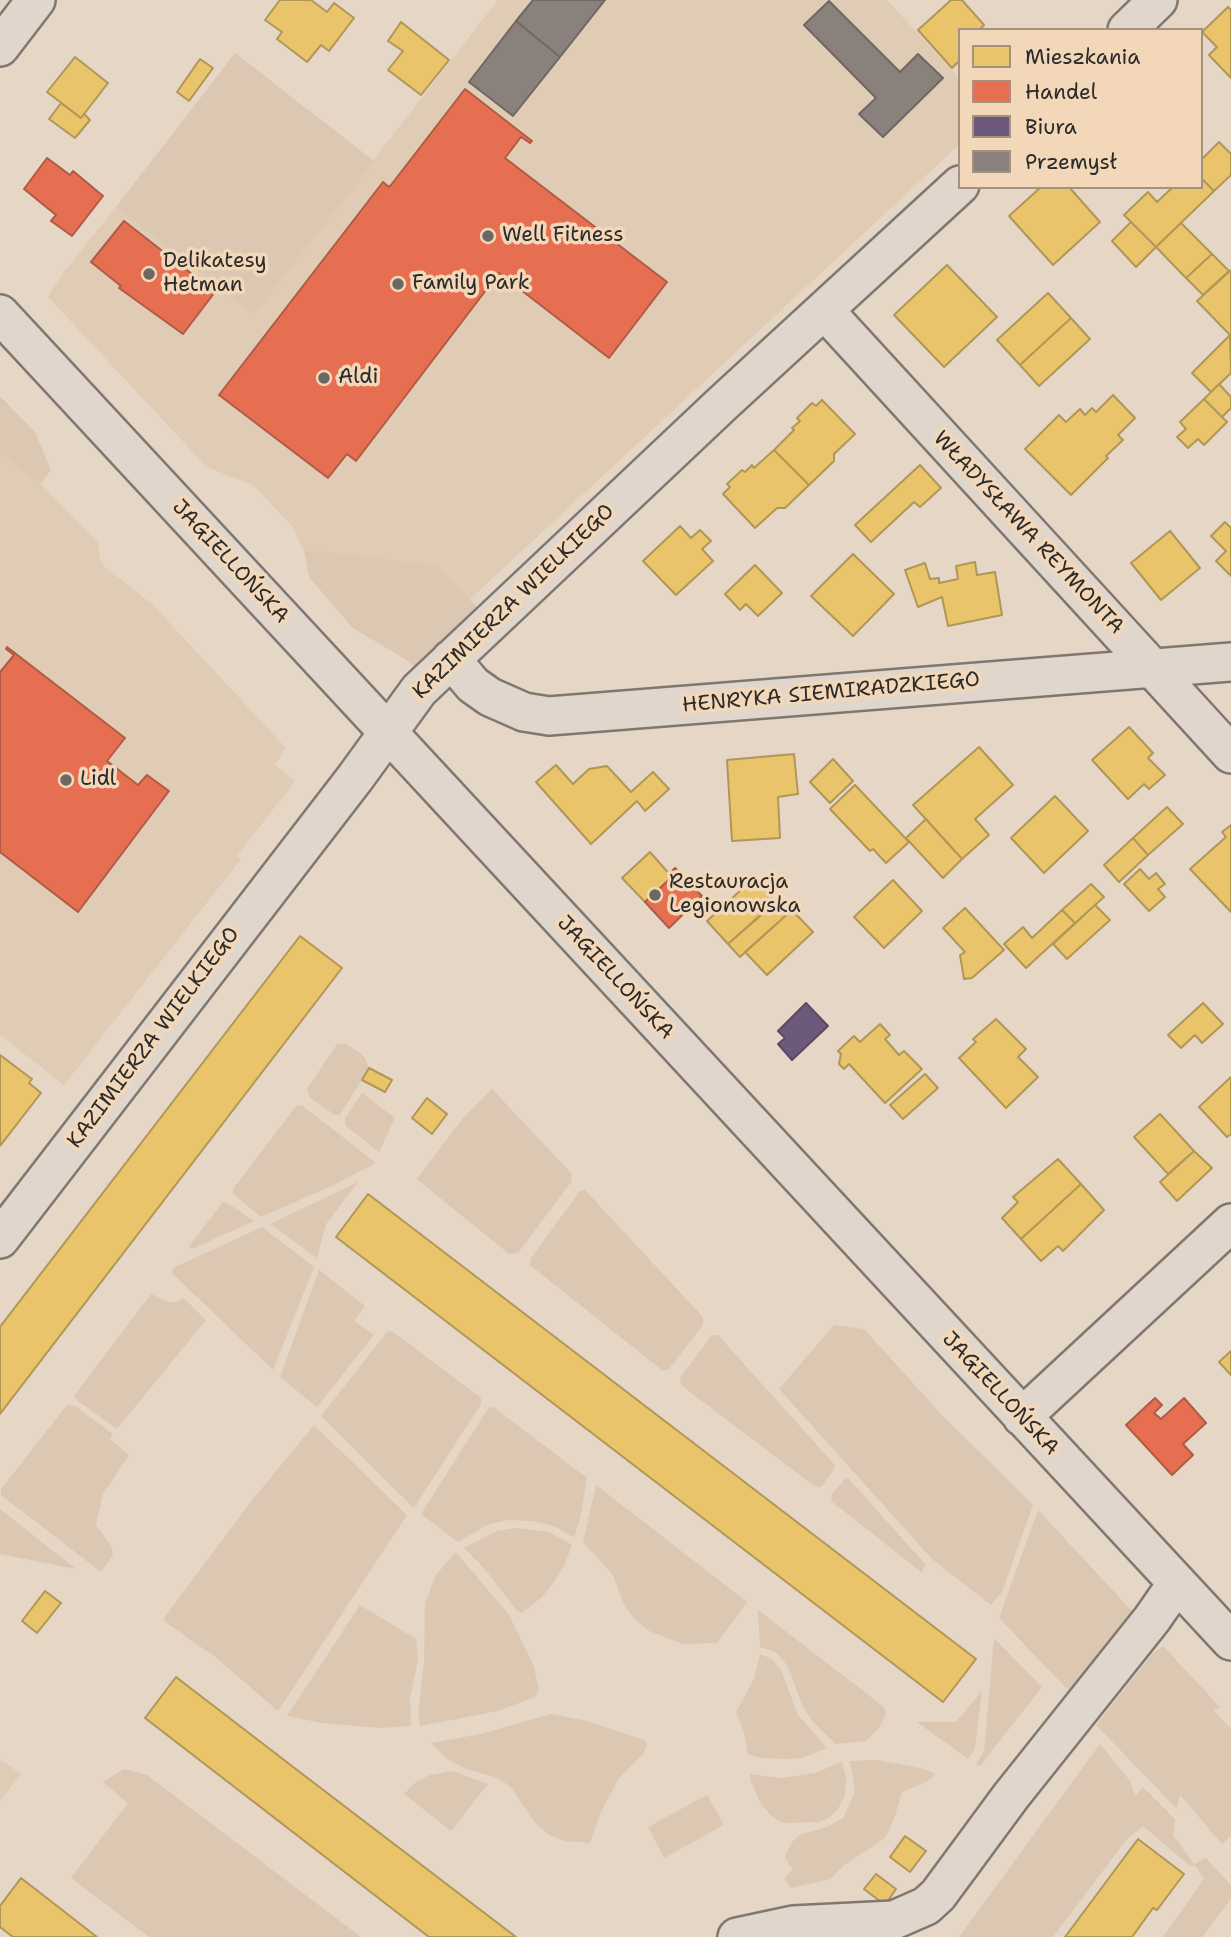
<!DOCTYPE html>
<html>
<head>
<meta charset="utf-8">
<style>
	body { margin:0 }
	#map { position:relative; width:1231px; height:1937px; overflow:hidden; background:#e6d6c6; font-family:"Shantell Sans",sans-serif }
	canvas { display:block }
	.legend { position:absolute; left:958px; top:28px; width:245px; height:161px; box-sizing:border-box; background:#f3d7b9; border:2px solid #a39280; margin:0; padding:9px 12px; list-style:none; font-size:21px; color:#2b2b2b }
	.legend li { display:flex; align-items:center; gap:14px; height:35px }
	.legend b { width:35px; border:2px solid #a39280 }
</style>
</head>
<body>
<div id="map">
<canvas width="1231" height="1937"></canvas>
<ul class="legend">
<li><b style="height:19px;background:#e9c46a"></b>Mieszkania</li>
<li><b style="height:19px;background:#e76f51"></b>Handel</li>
<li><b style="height:19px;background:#6d597a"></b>Biura</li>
<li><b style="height:19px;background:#8a817c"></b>Przemysł</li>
</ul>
</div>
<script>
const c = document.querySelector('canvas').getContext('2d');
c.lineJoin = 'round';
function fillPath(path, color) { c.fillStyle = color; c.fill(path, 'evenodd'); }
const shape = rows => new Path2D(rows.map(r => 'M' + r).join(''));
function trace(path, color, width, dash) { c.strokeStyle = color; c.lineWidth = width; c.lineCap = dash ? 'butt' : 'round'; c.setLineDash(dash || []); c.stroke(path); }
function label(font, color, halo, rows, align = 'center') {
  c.font = font + ' "Shantell Sans",sans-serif'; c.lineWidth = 7; c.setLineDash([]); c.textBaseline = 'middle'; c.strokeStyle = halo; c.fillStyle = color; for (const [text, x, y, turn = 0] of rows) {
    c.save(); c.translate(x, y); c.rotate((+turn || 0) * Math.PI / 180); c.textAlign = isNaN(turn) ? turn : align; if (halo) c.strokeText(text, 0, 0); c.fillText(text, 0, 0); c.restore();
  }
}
fillPath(shape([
	[498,0,887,0,960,79,960,144,469,600,435,565,320,551,304,551,292,526,253,485,209,468,202,462,48,297,63,273,116,207,254,313],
	[0,454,41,484,98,543,100,560,105,567,153,605,286,748,275,765,295,781,237,856,241,859,64,1085,0,1035],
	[0,1759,21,1774,0,1801]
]), '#e0ccb5');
fillPath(shape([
	[235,53,374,161,254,314,116,207],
	[0,396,35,432,51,470,41,484,0,454],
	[304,551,320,551,435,565,477,607,474,612,416,668,405,659,353,628,309,577],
	[337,1044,346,1044,360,1053,365,1058,369,1068,340,1115,335,1115,309,1097,307,1089],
	[492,1089,571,1173,572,1181,518,1253,509,1254,417,1179,463,1118],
	[362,1093,395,1118,379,1152,345,1125,345,1118],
	[297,1105,303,1106,376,1163,334,1185,261,1217,233,1194,233,1189],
	[358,1182,326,1224,317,1258,270,1224],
	[585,1190,703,1317,703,1325,669,1369,663,1371,530,1265,531,1258,580,1191],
	[223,1202,226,1202,254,1221,192,1249,189,1246],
	[262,1227,314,1267,273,1370,172,1273,173,1268],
	[319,1270,365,1306,354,1321,374,1335,317,1407,280,1377],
	[151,1294,169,1302,177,1302,184,1298,206,1320,117,1429,78,1401,74,1396],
	[834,1325,864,1329,941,1414,1033,1505,1002,1592,991,1605,932,1559,779,1389],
	[392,1331,481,1398,481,1404,414,1508,321,1416,387,1332],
	[712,1335,718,1335,835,1465,834,1469,821,1487,814,1486,681,1385,680,1378],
	[67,1405,75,1406,113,1434,110,1439,129,1455,103,1494,96,1525,111,1546,113,1555,101,1572,1,1495,1,1489],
	[489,1407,493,1407,587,1478,580,1519,574,1537,554,1526,532,1521,509,1520,489,1524,458,1542,421,1514],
	[314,1425,407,1515,278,1711,214,1656,165,1622,164,1618,253,1499],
	[848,1478,926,1565,921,1572,831,1501,832,1494,845,1479],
	[596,1485,747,1602,717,1643,683,1644,649,1631,632,1616,624,1605,613,1575,583,1542],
	[0,1509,76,1569,0,1554],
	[1038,1510,1132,1611,1075,1691,1067,1689,999,1618],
	[516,1528,549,1532,572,1545,564,1566,554,1582,542,1597,522,1613,517,1611,484,1568,464,1548,497,1531],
	[456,1552,509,1615,533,1664,539,1689,535,1697,498,1711,420,1726,418,1715,424,1662,425,1603,436,1575],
	[360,1605,416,1639,418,1659,410,1698,411,1726,380,1728,322,1723,287,1716],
	[758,1610,884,1707,886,1714,879,1728,866,1741,836,1744,813,1722,802,1705,789,1669,782,1658,773,1651,760,1647],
	[994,1638,1042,1687,980,1766,976,1764,984,1751],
	[1163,1646,1221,1708,1213,1710,1231,1729,1231,1836,1222,1844,1180,1795,1177,1809,1096,1725,1152,1654],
	[760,1654,772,1659,781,1670,798,1715,827,1748,802,1758,786,1759,760,1758,748,1754,744,1732,736,1712,754,1679],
	[982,1691,975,1748,968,1759,917,1722,956,1722],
	[551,1714,587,1721,644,1740,647,1744,644,1753,619,1778,601,1812,590,1843,565,1841,549,1835,535,1823,511,1787,498,1778,464,1768,447,1759,431,1743,481,1734],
	[1100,1744,1130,1781,1135,1796,1143,1787,1175,1819,1173,1835,1194,1864,1206,1858,1231,1885,1231,1899,1202,1937,1163,1937,1204,1879,1195,1865,1191,1867,1143,1826,1127,1839,1053,1937,959,1937],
	[877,1760,921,1768,936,1774,926,1782,902,1792,894,1819,885,1838,844,1865,830,1879,791,1888,784,1878,793,1869,785,1859,786,1854,792,1842,799,1835,827,1827,843,1818,855,1792,850,1761],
	[842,1762,846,1777,845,1795,838,1809,829,1818,819,1822,783,1823,775,1819,762,1806,751,1782,750,1774,782,1778,815,1773],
	[124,1769,147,1775,361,1937,149,1937,71,1878,128,1803,103,1782],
	[453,1771,488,1784,451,1831,404,1794,417,1781,430,1775],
	[707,1795,724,1825,664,1858,648,1827]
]), '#dbc7b2');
const homes = shape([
	[280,0,311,0,327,12,334,3,354,18,329,51,321,45,307,62,277,39,282,32,265,20,280,0],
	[951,0,962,0,984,25,979,30,960,30,960,60,952,68,918,30,951,0],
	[1228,7,1231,10,1231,78,1209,55,1217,47,1202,32,1228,7],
	[401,22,449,60,421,95,388,70,403,51,388,41,401,22],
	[75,57,108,83,81,118,47,92,75,57],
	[200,59,213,68,189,101,177,92,200,59],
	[61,103,81,118,84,114,90,120,75,138,49,119,61,103],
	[1219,142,1231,154,1231,175,1214,191,1201,178,1201,160,1219,142],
	[1201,178,1214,191,1156,247,1124,215,1148,192,1157,202,1173,187,1201,187,1201,178],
	[1041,187,1069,187,1100,222,1053,265,1009,216,1041,187],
	[1131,222,1156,247,1136,267,1112,241,1131,222],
	[1181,223,1212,254,1186,278,1156,247,1181,223],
	[1212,254,1229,271,1203,295,1186,278,1212,254],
	[947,265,997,317,944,367,894,315,947,265],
	[1231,270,1231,336,1197,301,1231,270],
	[1048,293,1071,318,1020,365,997,340,1048,293],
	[1071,318,1090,339,1039,386,1020,365,1071,318],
	[1230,335,1231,373,1211,392,1192,373,1230,335],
	[1219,384,1231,397,1231,408,1222,417,1204,399,1219,384],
	[1113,395,1135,418,1118,435,1123,440,1106,456,1108,458,1071,495,1025,449,1059,415,1066,422,1080,409,1085,415,1092,408,1096,412,1113,395],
	[1204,399,1227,422,1204,445,1198,439,1188,448,1177,437,1186,429,1180,422,1204,399],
	[822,400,855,434,834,454,834,461,809,485,774,450,794,430,792,428,800,421,797,418,812,403,816,406,822,400],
	[774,450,809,485,785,508,777,508,755,528,723,494,730,487,727,484,742,470,745,472,752,465,754,468,774,450],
	[920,465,941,488,920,507,914,502,871,542,855,525,920,465],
	[1225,522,1231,528,1231,576,1216,561,1226,551,1211,536,1225,522],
	[680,526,691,538,700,530,711,541,702,549,713,561,676,595,643,561,680,526],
	[1170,531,1200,568,1161,600,1131,563,1170,531],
	[853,554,894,594,853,636,811,596,853,554],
	[975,562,977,575,995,572,1002,615,948,626,942,597,918,607,905,570,925,563,930,579,939,578,939,583,958,579,956,566,975,562],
	[755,565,782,593,758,616,746,604,740,610,725,594,755,565],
	[1129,727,1153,753,1148,758,1165,775,1149,789,1144,784,1128,799,1092,760,1129,727],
	[979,747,1013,785,975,819,989,835,962,859,913,805,979,747],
	[794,754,798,794,778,797,780,838,732,841,727,760,794,754],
	[833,759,853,781,830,803,810,782,833,759],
	[556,765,573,784,589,769,607,766,631,792,653,772,669,789,645,811,637,801,591,844,536,782,556,765],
	[855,785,909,842,886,863,873,849,870,851,830,809,855,785],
	[1055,796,1088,831,1044,873,1011,838,1055,796],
	[1167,807,1183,824,1148,855,1133,838,1167,807],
	[926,819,962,859,943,878,906,838,926,819],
	[1231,825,1231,912,1190,869,1226,837,1222,832,1231,825],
	[1133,838,1148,855,1119,882,1104,865,1133,838],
	[650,852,672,877,645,902,622,878,650,852],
	[1140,869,1149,879,1156,873,1165,884,1158,889,1165,897,1149,911,1124,884,1140,869],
	[754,878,775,902,728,944,707,921,754,878],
	[893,880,922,911,884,948,854,917,893,880],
	[1091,884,1104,897,1075,923,1062,910,1091,884],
	[781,898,792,910,740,957,728,944,781,898],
	[1095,905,1110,920,1067,959,1053,944,1095,905],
	[965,908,1004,950,972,978,964,979,960,955,965,952,943,928,965,908],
	[792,910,813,932,767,975,745,952,792,910],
	[1062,910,1075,923,1026,968,1004,944,1023,927,1032,938,1062,910],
	[300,936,342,968,0,1414,0,1327,300,936],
	[1203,1003,1223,1024,1202,1043,1195,1035,1181,1048,1168,1035,1203,1003],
	[996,1019,1026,1049,1018,1057,1038,1077,1006,1108,959,1058,976,1042,973,1039,996,1019],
	[880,1024,890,1035,885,1039,899,1055,904,1051,922,1069,885,1103,849,1064,844,1069,839,1064,841,1054,838,1051,854,1036,860,1042,880,1024],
	[0,1055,32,1079,29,1083,41,1093,0,1146,0,1055],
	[369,1068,392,1080,385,1092,362,1080,369,1068],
	[925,1074,938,1088,903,1119,890,1105,925,1074],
	[1231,1077,1231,1134,1227,1137,1199,1107,1231,1077],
	[427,1098,447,1114,432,1134,412,1118,427,1098],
	[1160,1114,1194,1151,1168,1174,1134,1137,1160,1114],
	[1194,1151,1212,1168,1177,1201,1160,1182,1194,1151],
	[1058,1159,1081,1184,1021,1239,1002,1218,1018,1202,1013,1197,1058,1159],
	[1081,1184,1104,1210,1063,1251,1058,1246,1041,1261,1021,1239,1081,1184],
	[368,1194,976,1659,943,1702,336,1237,368,1194],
	[1231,1351,1231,1375,1219,1362,1231,1351],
	[45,1591,61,1603,37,1633,22,1621,45,1591],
	[176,1677,301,1773,516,1937,429,1937,145,1718,176,1677],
	[905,1836,926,1851,910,1872,890,1857,905,1836],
	[1138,1839,1184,1874,1157,1910,1153,1908,1132,1937,1065,1937,1138,1839],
	[876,1874,896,1889,885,1905,864,1889,876,1874],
	[21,1878,97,1937,13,1937,0,1927,0,1906,21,1878]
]);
fillPath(homes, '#e9c46a');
trace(homes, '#b09657', 2);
const shops = shape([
	[465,89,532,141,530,143,521,137,505,158,667,282,609,358,499,273,356,461,347,454,328,478,219,395,363,208,383,182,389,187,391,185,465,89],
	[47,158,70,175,73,171,103,196,72,236,51,221,56,215,24,189,47,158],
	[124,221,215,292,183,334,119,288,121,286,91,262,124,221],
	[7,647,125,738,107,761,138,785,147,775,169,791,78,912,0,852,0,672,14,655,6,649,7,647],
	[675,868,702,896,669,928,645,902,672,877,669,874,675,868],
	[1155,1398,1162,1405,1154,1413,1161,1419,1184,1398,1206,1423,1183,1444,1193,1455,1172,1475,1126,1425,1155,1398]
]);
fillPath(shops, '#e76f51');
trace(shops, '#af5b46', 2);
const offices = shape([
	[806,1003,828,1026,792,1060,778,1044,785,1038,778,1031,806,1003]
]);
fillPath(offices, '#6d597a');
trace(offices, '#594b62', 2);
const industry = shape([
	[533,0,605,0,560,57,516,21,533,0],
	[829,1,900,72,918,54,943,78,883,137,859,114,876,98,804,25,829,1],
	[516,21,560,57,513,116,469,82,516,21]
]);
fillPath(industry, '#8a817c');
trace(industry, '#6e6764', 2);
const minor = shape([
	[1127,30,1158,0],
	[0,47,36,0],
	[825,311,1231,754],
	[0,314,1231,1641],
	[451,659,473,685,490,697,524,712,549,716,1231,662],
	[0,1239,355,778,419,690,722,404,960,185],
	[1022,1417,1231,1223],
	[737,1937,793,1925,894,1920,926,1906,938,1895,1011,1796,1152,1619,1177,1583]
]);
trace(minor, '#7f7871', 42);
trace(minor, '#e1d6cb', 37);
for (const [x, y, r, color] of [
	[488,236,7,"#6c6761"],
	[149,274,7,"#6c6761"],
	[398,284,7,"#6c6761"],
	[324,378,7,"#6c6761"],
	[66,780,7,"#6c6761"],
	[655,895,7,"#6c6761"]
]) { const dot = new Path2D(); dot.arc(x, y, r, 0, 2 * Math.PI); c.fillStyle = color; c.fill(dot); trace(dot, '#f3d7b9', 2.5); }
label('21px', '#2b2b2b', '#f3d7b9', [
	["Well Fitness",502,236],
	["Delikatesy",163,262],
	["Hetman",163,286],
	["Family Park",412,284],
	["Aldi",338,378],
	["Lidl",80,780],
	["Restauracja",669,883],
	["Legionowska",669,907]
], 'left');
label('21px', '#2b2b2b', '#f3d7b9', [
	["WŁADYSŁAWA REYMONTA",1028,533,47],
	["JAGIELLOŃSKA",230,562,47],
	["KAZIMIERZA WIELKIEGO",514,602,-44],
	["HENRYKA SIEMIRADZKIEGO",831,693,-5],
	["JAGIELLOŃSKA",615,978,47],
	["KAZIMIERZA WIELKIEGO",154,1038,-53],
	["JAGIELLOŃSKA",1000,1394,47]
]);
</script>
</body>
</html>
